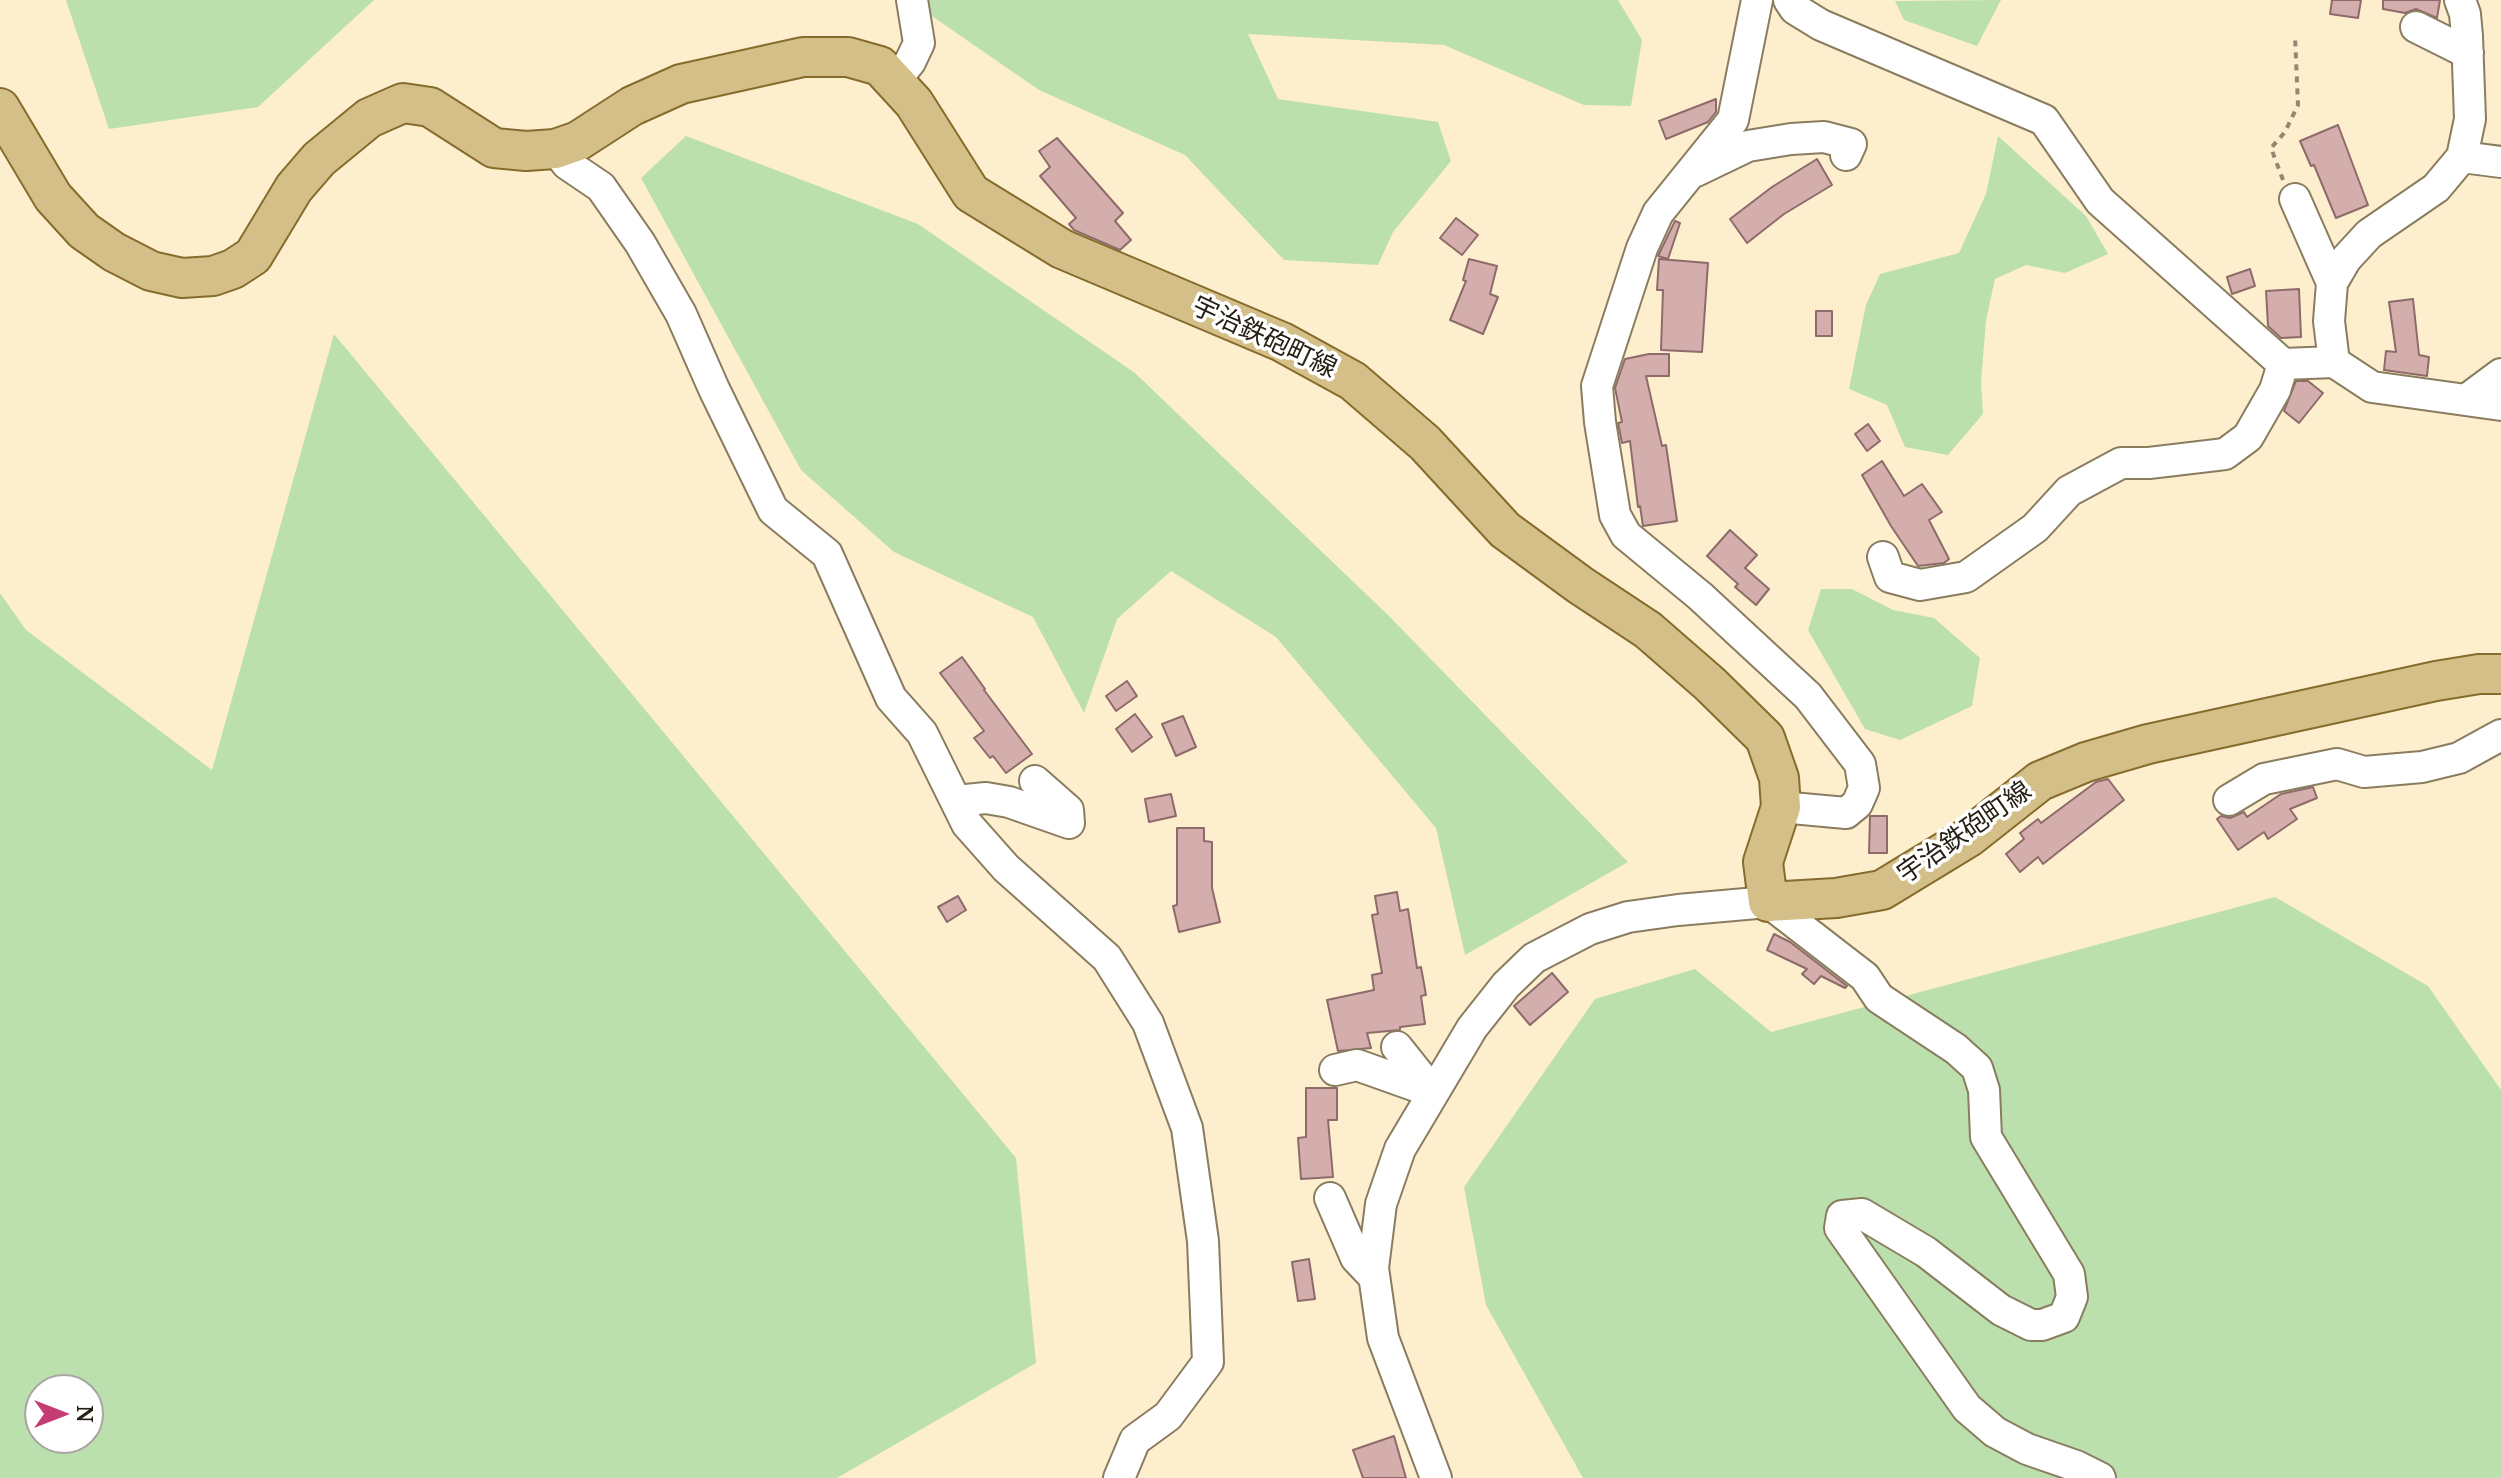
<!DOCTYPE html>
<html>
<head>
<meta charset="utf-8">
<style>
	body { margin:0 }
	#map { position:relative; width:2501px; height:1478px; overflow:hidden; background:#fdeece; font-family:"Noto Serif",serif }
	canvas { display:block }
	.north { position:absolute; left:24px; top:1374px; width:80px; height:80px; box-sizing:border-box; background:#fff; border:2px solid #a9a6a1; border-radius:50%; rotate:90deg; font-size:22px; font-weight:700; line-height:32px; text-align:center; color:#272115 }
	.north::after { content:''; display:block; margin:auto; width:28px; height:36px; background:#c53b73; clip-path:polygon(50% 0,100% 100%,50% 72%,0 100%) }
</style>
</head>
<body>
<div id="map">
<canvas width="2501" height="1478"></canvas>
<div class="north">N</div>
</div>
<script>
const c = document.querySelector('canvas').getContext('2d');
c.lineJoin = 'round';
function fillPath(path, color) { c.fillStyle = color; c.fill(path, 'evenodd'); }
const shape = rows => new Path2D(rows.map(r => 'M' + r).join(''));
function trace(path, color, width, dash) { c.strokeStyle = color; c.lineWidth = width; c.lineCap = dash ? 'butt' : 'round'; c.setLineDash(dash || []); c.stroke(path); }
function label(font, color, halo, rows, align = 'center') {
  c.font = font + ' "Noto Serif","Noto Sans JP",serif'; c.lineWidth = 7; c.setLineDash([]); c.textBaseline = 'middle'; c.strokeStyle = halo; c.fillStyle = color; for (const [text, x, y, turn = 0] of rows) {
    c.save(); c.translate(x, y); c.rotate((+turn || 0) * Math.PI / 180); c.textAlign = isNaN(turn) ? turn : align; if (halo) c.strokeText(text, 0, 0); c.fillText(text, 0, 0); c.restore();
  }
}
fillPath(shape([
	[66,0,374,0,258,107,109,129],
	[923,0,1618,0,1642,40,1631,106,1584,105,1444,45,1248,34,1278,99,1438,122,1451,161,1393,232,1378,265,1284,260,1185,155,1039,90,929,14],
	[2001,0,1977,46,1904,20,1895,1],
	[686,136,918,224,1135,373,1388,615,1628,862,1465,955,1436,828,1276,637,1171,571,1117,619,1084,713,1033,617,894,552,801,470,641,178],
	[1998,136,2086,216,2108,254,2065,273,2026,265,1995,279,1986,320,1981,382,1983,414,1948,455,1905,447,1887,405,1849,389,1866,305,1880,274,1959,253,1986,194],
	[334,334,1016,1158,1036,1363,837,1478,0,1478,0,593,26,630,212,770],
	[40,1390,88,1390,88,1438,40,1438],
	[1821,589,1852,589,1893,610,1934,618,1980,658,1972,706,1900,740,1865,729,1808,630],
	[2275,897,2428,986,2501,1090,2501,1478,1583,1478,1486,1305,1464,1187,1595,999,1695,969,1771,1032]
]), '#bbe0ad');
const building = shape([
	[2332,0,2361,0,2358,18,2330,14,2332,0],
	[2383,0,2440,0,2437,18,2416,9,2405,13,2383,9,2383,0],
	[1716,99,1716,112,1708,122,1666,139,1659,121,1716,99],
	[2338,125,2368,205,2336,218,2314,165,2311,166,2300,141,2338,125],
	[1057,138,1123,213,1115,221,1131,240,1120,250,1074,230,1069,224,1076,218,1040,176,1050,167,1039,151,1057,138],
	[1817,159,1832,185,1784,214,1747,243,1730,219,1772,187,1817,159],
	[1456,218,1478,235,1462,255,1440,238,1456,218],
	[1675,221,1680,223,1668,259,1658,256,1675,221],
	[1469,259,1497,266,1490,294,1498,297,1483,334,1450,320,1466,281,1463,280,1469,259],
	[1659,259,1708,263,1702,352,1661,350,1663,290,1657,290,1659,259],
	[2250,269,2255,286,2232,294,2227,277,2250,269],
	[2299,289,2301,337,2281,338,2268,326,2266,291,2299,289],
	[2413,299,2419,355,2429,357,2427,376,2384,370,2386,351,2396,352,2389,302,2413,299],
	[1816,311,1832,311,1832,336,1816,336,1816,311],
	[1649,354,1669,354,1669,376,1646,376,1662,446,1666,445,1677,521,1643,526,1640,506,1638,507,1630,441,1622,443,1618,423,1622,422,1615,388,1625,359,1649,354],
	[2296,381,2308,381,2323,393,2299,423,2284,411,2296,381],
	[1868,424,1880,441,1867,451,1855,434,1868,424],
	[1882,461,1904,496,1922,484,1942,512,1929,520,1949,559,1944,563,1918,566,1891,526,1862,475,1882,461],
	[1730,530,1757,555,1745,568,1769,589,1756,605,1735,587,1738,584,1707,556,1730,530],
	[962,657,985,689,984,690,1032,754,1006,773,993,756,990,758,974,738,984,731,940,673,962,657],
	[1127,681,1137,696,1116,711,1106,696,1127,681],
	[1135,714,1152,737,1132,752,1116,729,1135,714],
	[1183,716,1196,747,1176,756,1162,724,1183,716],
	[2108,779,2124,800,2043,864,2038,857,2020,872,2006,854,2024,839,2020,833,2038,819,2041,823,2096,782,2108,779],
	[2313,787,2317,798,2290,809,2297,819,2268,839,2264,832,2238,850,2217,819,2221,816,2230,818,2244,812,2247,817,2281,794,2313,787],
	[1171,794,1176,816,1149,822,1145,799,1171,794],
	[1870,816,1887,816,1887,853,1869,853,1870,816],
	[1177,828,1204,828,1204,841,1212,842,1212,888,1220,922,1179,932,1173,906,1177,905,1177,828],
	[1397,892,1400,911,1408,909,1417,968,1421,967,1426,995,1421,996,1425,1024,1400,1027,1400,1030,1367,1033,1371,1048,1338,1051,1327,1000,1374,990,1372,975,1382,973,1372,915,1378,914,1375,896,1397,892],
	[958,896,966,910,947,922,938,907,958,896],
	[1774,934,1790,942,1847,986,1845,988,1821,976,1814,984,1802,974,1807,969,1767,950,1774,934],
	[1552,973,1568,992,1530,1025,1514,1006,1552,973],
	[1306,1088,1337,1088,1337,1120,1328,1120,1333,1177,1301,1179,1298,1138,1306,1137,1306,1088],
	[1309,1259,1315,1299,1298,1301,1292,1262,1309,1259],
	[1394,1436,1406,1478,1363,1478,1353,1450,1394,1436]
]);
fillPath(building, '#d4aeac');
trace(building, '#8e6b6a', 2);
const minor = shape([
	[1757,0,1733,120,1658,213,1642,248,1597,386,1600,422,1615,515,1626,535,1700,596,1808,696,1860,764,1864,788,1857,804,1846,813,1781,807],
	[1789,0,1795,9,1821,25,2044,120,2100,201,2283,364],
	[2460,0,2465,14,2467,36,2470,119,2462,157,2436,188,2369,234,2346,259,2332,283,2329,321,2334,362,2372,387,2501,405],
	[2416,27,2468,53],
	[894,82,910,62,919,43,912,0],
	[555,149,567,164,601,187,640,243,681,314,714,389,773,510,827,554,891,698,922,733,967,824,1006,868,1107,958,1148,1023,1187,1128,1203,1241,1208,1362,1168,1416,1135,1440,1119,1478],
	[2462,157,2501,162],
	[1696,171,1748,146,1791,139,1824,137,1851,144,1846,155],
	[2295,199,2332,283],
	[2466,400,2501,374],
	[1883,557,1890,577,1920,585,1966,577,2035,528,2069,491,2121,463,2149,463,2225,454,2248,437,2275,390,2283,364,2334,362],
	[2229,800,2264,779,2337,764,2364,772,2422,767,2459,758,2501,735],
	[956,801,986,798,1009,802,1069,823,1068,810,1035,781],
	[1397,1047,1432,1091],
	[1335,1070,1357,1065,1433,1092],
	[1330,1198,1356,1258,1374,1277],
	[1436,1478,1383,1338,1373,1268,1381,1204,1400,1149,1472,1028,1506,985,1534,958,1590,929,1628,917,1678,910,1768,902,1865,977,1879,998,1956,1049,1977,1068,1984,1090,1986,1137,2069,1274,2072,1297,2064,1317,2042,1325,2031,1325,2001,1310,1926,1252,1862,1214,1842,1216,1840,1228,1967,1408,1995,1432,2027,1449,2076,1466,2100,1478]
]);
const major = shape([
	[0,108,53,197,84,231,114,252,151,271,182,278,213,276,233,269,253,256,294,188,319,159,369,118,403,103,430,107,494,148,526,151,555,149,578,141,632,106,681,84,803,57,848,57,880,66,914,103,971,193,1062,249,1282,342,1353,381,1425,443,1505,530,1580,585,1648,630,1710,684,1765,738,1779,778,1781,807,1763,862,1768,902,1836,898,1882,890,1969,837,2040,781,2086,762,2148,744,2436,681,2479,674,2501,674]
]);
trace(minor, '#8a7d5f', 34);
trace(major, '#866c2c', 42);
trace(shape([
	[2283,180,2271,148,2285,132,2298,105,2295,36]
]), '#928771', 4, [6, 6]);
trace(minor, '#fff', 30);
trace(major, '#d5bf88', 38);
label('26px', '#272115', '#fff', [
	["宇治鉄砲町線",1264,338,25],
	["宇治鉄砲町線",1965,833,-35]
]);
</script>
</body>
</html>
